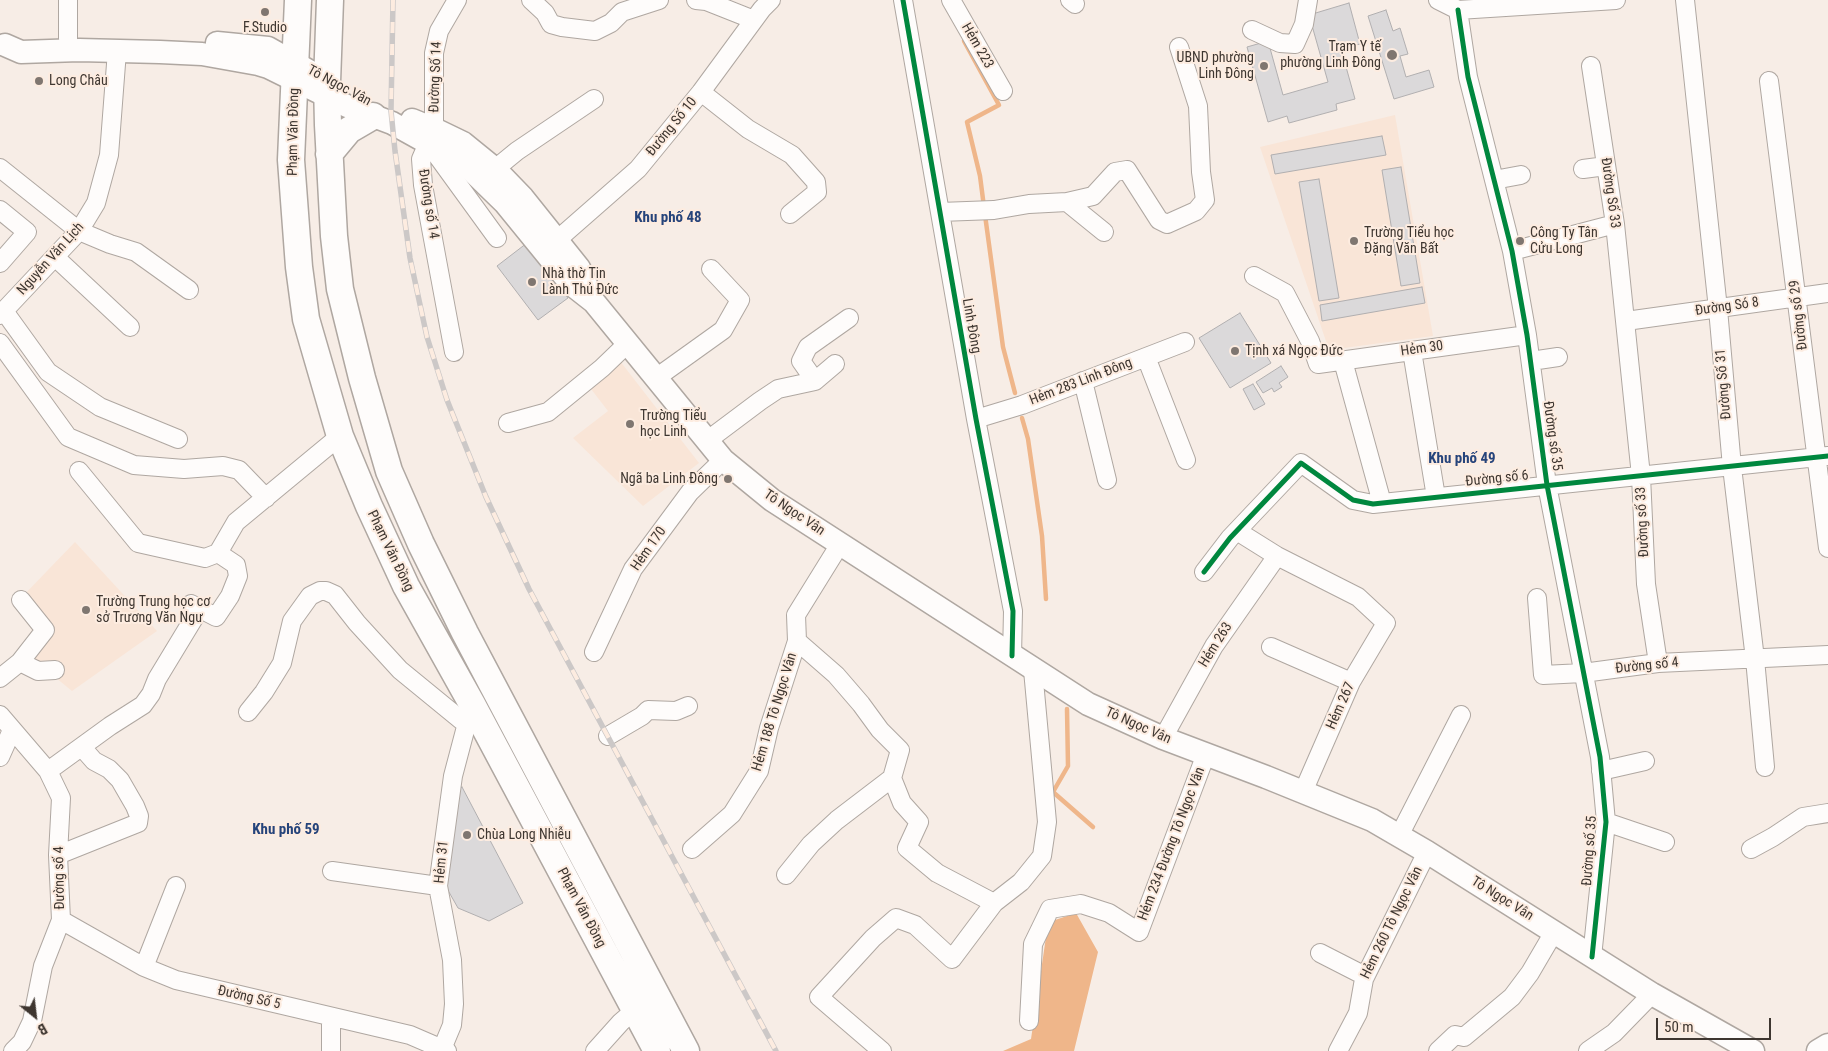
<!DOCTYPE html>
<html>
<head>
<meta charset="utf-8">
<style>
	body { margin:0 }
	#map { position:relative; width:1828px; height:1051px; overflow:hidden; background:#f7ede6; font-family:"Roboto Condensed",sans-serif }
	canvas { display:block }
	.north { position:absolute; left:10px; top:991px; width:50px; height:50px; -webkit-text-stroke:4px #fdece0; paint-order:stroke; rotate:151deg; font-size:14px; font-weight:700; line-height:20px; text-align:center; color:#3e3630 }
	.north::after { content:''; display:block; margin:auto; width:18px; height:22px; background:#3e3630; clip-path:polygon(50% 0,100% 100%,50% 72%,0 100%) }
	.scale { position:absolute; left:1656px; top:1018px; width:115px; height:22px; box-sizing:border-box; border:2px solid #3e3630; border-top:0; padding-left:6px; font-size:15px; line-height:18px; white-space:nowrap; color:#3e3630; -webkit-text-stroke:4px #fdece0; paint-order:stroke }
</style>
</head>
<body>
<div id="map">
<canvas width="1828" height="1051"></canvas>
<div class="north">B</div>
<div class="scale">50 m</div>
</div>
<script>
const c = document.querySelector('canvas').getContext('2d');
c.lineJoin = 'round';
function fillPath(path, color) { c.fillStyle = color; c.fill(path, 'evenodd'); }
const shape = rows => new Path2D(rows.map(r => 'M' + r).join(''));
function trace(path, color, width, dash) { c.strokeStyle = color; c.lineWidth = width; c.lineCap = dash ? 'butt' : 'round'; c.setLineDash(dash || []); c.stroke(path); }
function label(font, color, halo, rows, align = 'center') {
  c.font = font + ' "Roboto Condensed",sans-serif'; c.lineWidth = 4; c.setLineDash([]); c.textBaseline = 'middle'; c.strokeStyle = halo; c.fillStyle = color; for (const [text, x, y, turn = 0] of rows) {
    c.save(); c.translate(x, y); c.rotate((+turn || 0) * Math.PI / 180); c.textAlign = isNaN(turn) ? turn : align; if (halo) c.strokeText(text, 0, 0); c.fillText(text, 0, 0); c.restore();
  }
}
fillPath(shape([
	[1395,115,1433,336,1329,350,1260,147],
	[613,352,699,463,643,506,573,438,608,411,581,376],
	[75,542,157,631,72,691,22,650,47,623,21,598]
]), '#f9e5d7');
fillPath(shape([
	[1076,913,1098,952,1074,1051,1003,1051,1031,1039,1046,937,1055,920]
]), '#efb68a');
trace(shape([
	[964,41,999,105,967,122,980,176,984,207],
	[985,215,1003,347,1015,393],
	[1022,418,1028,439,1042,536,1046,599],
	[1067,709,1068,766,1053,792,1093,827]
]), '#efb68a', 4.5);
const building = shape([
	[1349,3,1360,44,1341,49,1355,99,1336,104,1337,110,1289,123,1287,116,1268,122,1247,47,1268,41,1283,95,1328,82,1309,15,1349,3],
	[1386,10,1393,31,1400,28,1408,54,1400,56,1406,77,1429,70,1434,87,1394,99,1368,16,1386,10],
	[1382,136,1386,155,1275,174,1271,155,1382,136],
	[1401,167,1420,283,1401,286,1382,170,1401,167],
	[1319,179,1339,298,1319,301,1299,182,1319,179],
	[527,243,568,298,538,320,497,266,527,243],
	[1422,287,1425,303,1322,321,1320,305,1422,287],
	[1240,313,1271,363,1230,388,1199,338,1240,313],
	[1281,366,1288,377,1279,383,1282,387,1274,392,1272,388,1263,393,1256,382,1281,366],
	[1253,384,1265,404,1254,410,1243,389,1253,384],
	[462,787,523,903,489,921,458,908,441,878,452,792,462,787]
]);
fillPath(building, '#dbd9da');
trace(building, '#b1afb0', 1);
const minor = shape([
	[68,0,68,39],
	[531,0,545,13,551,24,562,27,595,31,611,23,622,12,659,0],
	[696,0,706,1,754,20],
	[903,0,976,419,1013,611,1012,656],
	[951,0,1003,91],
	[1070,0,1075,4],
	[1438,0,1458,10,1616,0],
	[1685,0,1718,309,1732,467,1755,659,1765,767],
	[1458,10,1468,77,1512,251,1527,335,1547,485,1600,757,1606,822,1592,957],
	[1252,30,1280,43,1295,44,1304,24,1308,0],
	[1591,66,1615,224,1641,476,1646,584,1658,663],
	[1769,81,1828,548],
	[701,92,748,129,792,155,816,182,817,192,790,214],
	[434,129,434,53,439,31,457,0],
	[0,168,79,231,110,244,136,252,189,290],
	[495,169,517,151,594,99],
	[1583,169,1606,166],
	[1494,180,1521,175],
	[1067,202,1104,232],
	[0,210,27,232,0,263],
	[940,212,994,210,1029,204,1067,202,1093,196,1115,172,1127,170,1159,220,1167,224,1196,211,1205,200,1201,172,1198,106,1179,47],
	[557,240,638,169,701,92,762,9,771,0],
	[1512,251,1615,224],
	[55,257,130,327],
	[1254,276,1285,293,1310,341,1318,364,1527,335],
	[4,311,48,372,100,407,178,439],
	[0,315,79,231,96,203,109,155,117,51],
	[1626,321,1828,293],
	[0,343,68,437,134,465,184,469,223,466,239,470,266,498],
	[1412,351,1436,497],
	[454,352,423,185,421,159,428,143,497,238],
	[1146,357,1186,460],
	[1343,361,1382,503],
	[1531,361,1558,357],
	[656,378,723,330,740,300,711,269],
	[815,381,801,361,808,347,849,318],
	[1083,381,1107,480],
	[976,419,1022,405,1185,342],
	[508,423,548,412,602,368,628,343],
	[708,440,760,401,778,389,815,381,835,364],
	[79,471,138,543,205,558,218,553,236,522,340,436],
	[1237,531,1277,556,1358,597,1386,623,1351,682,1303,792],
	[1204,572,1230,538,1301,463,1353,500,1373,504,1828,456],
	[1537,598,1543,675,1583,673,1658,663,1828,655],
	[191,604,216,617,230,596,238,576,236,565,218,553],
	[797,641,836,675,861,704,880,730,900,750,892,778,902,803,919,822,907,848,937,873,994,903],
	[1271,647,1351,682],
	[594,652,633,569,690,492,723,460],
	[20,662,38,671,55,670],
	[0,678,20,662,45,630,21,600],
	[248,712,264,692,282,663,292,621,310,596,320,591,326,591,335,595,357,623,400,670,466,724],
	[0,715,48,771,61,798,58,855,61,920,43,966,32,1021,22,1042,13,1051],
	[608,736,642,716,648,710,676,711,688,706],
	[1163,738,1214,646,1277,556],
	[0,757,12,730],
	[48,771,110,726,143,705,151,694,157,679,200,608],
	[1601,771,1645,761],
	[1606,822,1665,842],
	[1399,836,1461,715],
	[692,849,732,814,759,771,769,728,797,641,796,615,840,544],
	[1751,849,1773,837,1803,817,1828,813],
	[58,855,138,823,139,816,135,806,120,780,109,769,94,761,87,753,83,746],
	[332,871,438,886],
	[786,875,811,844,837,820,892,778],
	[61,920,144,967,176,980,410,1035,447,1051],
	[1320,953,1365,976],
	[144,967,176,886],
	[331,1017,331,1051],
	[1029,1021,1033,944,1050,909,1081,904,1109,913,1139,932,1206,754],
	[442,1049,452,1025,454,1004,452,960,438,886,453,776,472,704],
	[595,1051,621,1022,635,1010],
	[882,1051,819,997,873,938,896,918,915,925,952,959,994,903,1021,882,1042,856,1047,822,1033,670],
	[1338,1051,1358,1013,1364,979,1427,852],
	[1438,1051,1455,1035,1464,1037,1512,997,1530,973,1554,932],
	[1588,1051,1614,1033,1652,994]
]);
const major = shape([
	[217,43,268,48,309,71],
	[5,45,21,52,79,50,160,52,202,54,258,64,268,67,347,106,392,123,428,143,468,167,505,203,571,284,594,302,723,460,772,500,1088,704,1163,738,1266,777,1372,820,1427,852,1652,994,1753,1051],
	[412,120,434,129,463,143,495,169,523,198,579,268,591,296],
	[1818,1051,1828,1045]
]);
const highway = shape([
	[298,0,291,160,299,267,306,319,340,436,369,506,406,586,472,704,657,1051],
	[330,0,327,82,328,125,334,236,340,289,362,378,389,471,421,544,465,633,686,1051],
	[329,154,349,130,373,116]
]);
trace(minor, '#afa7a1', 20);
trace(major, '#afa7a1', 25);
trace(highway, '#afa7a1', 29);
trace(minor, '#fefcfb', 18);
trace(major, '#fefcfb', 22);
trace(highway, '#fefcfb', 26);
const rail = shape([
	[393,0,391,111,395,151,410,258,419,300,427,337,447,400,486,497,529,589,776,1051]
]);
trace(rail, '#ccc8c7', 5.5);
trace(rail, '#fdece0', 4, [11]);
trace(shape([
	[903,0,976,419,1013,611,1012,656],
	[1458,10,1468,77,1512,251,1527,335,1547,485,1600,757,1606,822,1592,957],
	[1204,572,1230,538,1301,463,1353,500,1373,504,1828,456]
]), '#00873e', 5);
for (const [x, y, r, color] of [
	[265,12,5,"#7f7670"],
	[1392,55,6,"#7f7670"],
	[1264,66,5,"#7f7670"],
	[39,81,5,"#7f7670"],
	[1354,241,5,"#7f7670"],
	[1520,241,5,"#7f7670"],
	[532,282,5,"#7f7670"],
	[1235,351,5,"#7f7670"],
	[630,424,5,"#7f7670"],
	[728,479,5,"#7f7670"],
	[86,610,5,"#7f7670"],
	[467,835,5,"#7f7670"]
]) { const dot = new Path2D(); dot.arc(x, y, r, 0, 2 * Math.PI); c.fillStyle = color; c.fill(dot); trace(dot, '#fdece0', 2); }
label('14px', '#3e3630', '#fdece0', [
	["F.Studio",265,28,"center"],
	["Trạm Y tế",1381,47,"right"],
	["phường Linh Đông",1381,63,"right"],
	["UBND phường",1254,58,"right"],
	["Linh Đông",1254,74,"right"],
	["Long Châu",49,81],
	["Trường Tiểu học",1364,233],
	["Đặng Văn Bất",1364,249],
	["Công Ty Tân",1530,233],
	["Cửu Long",1530,249],
	["Nhà thờ Tin",542,274],
	["Lành Thủ Đức",542,290],
	["Tịnh xá Ngọc Đức",1245,351],
	["Trường Tiểu",640,416],
	["học Linh",640,432],
	["Ngã ba Linh Đông",718,479,"right"],
	["Trường Trung học cơ",96,602],
	["sở Trương Văn Ngư",96,618],
	["Chùa Long Nhiễu",477,835]
], 'left');
label('14px', '#3e3630', '#fdece0', [
	["Hẻm 223",977,46,60],
	["Đường Số 14",436,77,-88],
	["Tô Ngọc Vân",339,86,28],
	["Đường Số 10",672,127,-51],
	["Phạm Văn Đồng",294,132,-89],
	["Đường Số 33",1610,193,82],
	["Đường số 14",428,204,81],
	["Nguyễn Văn Lịch",51,259,-48],
	["Đường Só 8",1727,307,-8],
	["Đường số 29",1799,315,-97],
	["Linh Đông",971,326,80],
	["Hẻm 30",1422,349,-8],
	["Hẻm 283 Linh Đông",1081,382,-21],
	["Đường Số 31",1724,384,-95],
	["Đường số 35",1552,436,82],
	["Đường số 6",1497,479,-6],
	["Tô Ngọc Vân",794,513,34],
	["Đường số 33",1643,522,-93],
	["Hẻm 170",649,549,-55],
	["Phạm Văn Đồng",390,551,64],
	["Hẻm 263",1216,645,-58],
	["Đường số 4",1647,666,-6],
	["Hẻm 267",1341,706,-66],
	["Hẻm 188 Tô Ngọc Vân",775,712,-73],
	["Tô Ngọc Vân",1138,726,24],
	["Hẻm 234 Đường Tô Ngọc Vân",1172,844,-69],
	["Đường số 35",1590,851,-86],
	["Hẻm 31",442,862,-84],
	["Đường số 4",60,878,-91],
	["Tô Ngọc Vân",1502,899,32],
	["Phạm Văn Đồng",581,908,62],
	["Hẻm 260 Tô Ngọc Vân",1392,923,-64],
	["Đường Số 5",249,998,13]
]);
label('bold 15px', '#26447b', '#fdece0', [
	["Khu phố 48",668,218],
	["Khu phố 49",1462,459],
	["Khu phố 59",286,830]
]);
</script>
</body>
</html>
